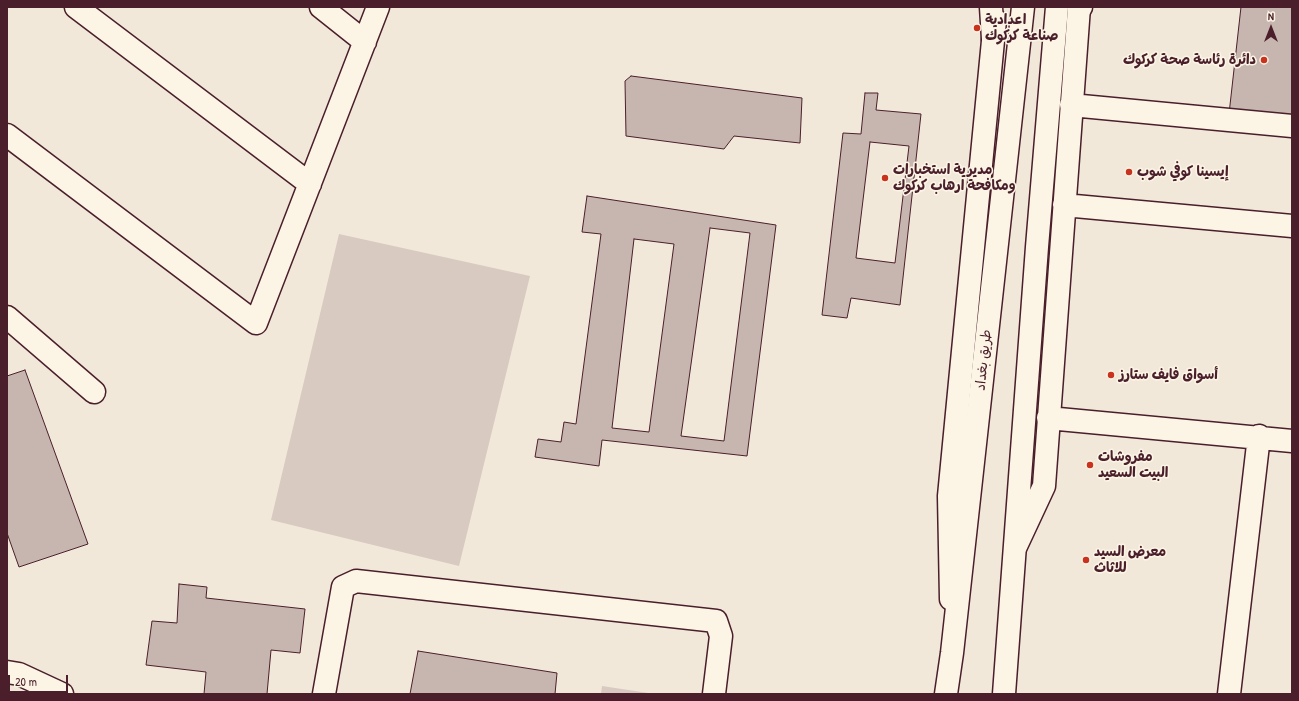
<!DOCTYPE html>
<html>
<head>
<meta charset="utf-8">
<style>
	body { margin:0 }
	#map { position:relative; width:1299px; height:701px; overflow:hidden; background:#f1e8da; font-family:"Patrick Hand",sans-serif }
	canvas { display:block }
	.frame { position:absolute; inset:0; border:8px solid #4a1f2b; pointer-events:none }
	.north { position:absolute; left:1251px; top:8px; width:40px; height:40px; -webkit-text-stroke:3px #fcf5e5; paint-order:stroke; rotate:0deg; font-size:11px; font-weight:700; line-height:16px; text-align:center; color:#4a1f2b }
	.north::after { content:''; display:block; margin:auto; width:14px; height:18px; background:#4a1f2b; clip-path:polygon(50% 0,100% 100%,50% 72%,0 100%) }
	.scale { position:absolute; left:8px; top:675px; width:60px; height:18px; box-sizing:border-box; border:2px solid #4a1f2b; border-top:0; padding-left:5px; font-size:12px; line-height:14px; white-space:nowrap; color:#4a1f2b; -webkit-text-stroke:3px #fcf5e5; paint-order:stroke }
</style>
</head>
<body>
<div id="map">
<canvas width="1299" height="701"></canvas>
<div class="frame"></div>
<div class="north">N</div>
<div class="scale">20 m</div>
</div>
<script>
const c = document.querySelector('canvas').getContext('2d');
c.lineJoin = 'round';
function fillPath(path, color) { c.fillStyle = color; c.fill(path, 'evenodd'); }
const shape = rows => new Path2D(rows.map(r => 'M' + r).join(''));
function trace(path, color, width, dash) { c.strokeStyle = color; c.lineWidth = width; c.lineCap = dash ? 'butt' : 'round'; c.setLineDash(dash || []); c.stroke(path); }
function label(font, color, halo, rows, align = 'center') {
  c.font = font + ' "Patrick Hand","Playpen Sans Arabic",sans-serif'; c.lineWidth = 3; c.setLineDash([]); c.textBaseline = 'middle'; c.strokeStyle = halo; c.fillStyle = color; for (const [text, x, y, turn = 0] of rows) {
    c.save(); c.translate(x, y); c.rotate((+turn || 0) * Math.PI / 180); c.textAlign = isNaN(turn) ? turn : align; if (halo) c.strokeText(text, 0, 0); c.fillText(text, 0, 0); c.restore();
  }
}
fillPath(shape([
	[339,234,530,276,459,566,271,520],
	[602,686,655,694,601,694]
]), '#d8cac0');
const building = shape([
	[1241,7,1292,7,1292,119,1229,114,1241,7],
	[631,76,802,98,800,143,734,136,724,149,626,136,625,81,631,76],
	[865,93,878,93,876,110,921,114,900,305,851,298,847,318,822,315,843,133,861,134,865,93],
	[870,142,909,146,895,263,856,258,870,142],
	[587,196,776,225,747,456,602,440,599,466,535,457,538,439,561,442,564,422,576,424,601,234,582,232,587,196],
	[710,228,750,233,724,441,681,436,710,228],
	[634,239,674,244,649,432,612,428,634,239],
	[25,370,88,544,19,567,7,533,7,376,25,370],
	[179,584,207,587,206,598,305,609,300,653,271,650,267,694,204,694,206,672,146,665,152,621,177,623,179,584],
	[418,651,557,673,555,694,410,694,418,651]
]);
fillPath(building, '#c7b6af');
trace(building, '#4a1f2b', 1);
const minor = shape([
	[76,7,310,184],
	[321,7,365,42],
	[1071,105,1292,126],
	[7,135,256,323,378,7],
	[1064,205,1292,226],
	[7,317,94,392],
	[1048,418,1292,441],
	[1016,546,1044,486,1079,7],
	[951,599,949,496,995,20],
	[7,672,19,674,62,694],
	[324,694,343,587,356,581,716,621,721,636,714,694],
	[1229,694,1259,436]
]);
const major = shape([
	[991,7,993,39],
	[1079,10,1081,7],
	[946,694,952,653,1023,7],
	[1004,694,1037,247,1057,7]
]);
trace(minor, '#4a1f2b', 25);
trace(major, '#4a1f2b', 25);
trace(minor, '#fcf5e5', 22);
trace(major, '#fcf5e5', 22);
for (const [x, y, r, color] of [
	[977,28,4,"#c8321e"],
	[1264,60,4,"#c8321e"],
	[1129,172,4,"#c8321e"],
	[885,178,4,"#c8321e"],
	[1111,375,4,"#c8321e"],
	[1090,465,4,"#c8321e"],
	[1086,560,4,"#c8321e"]
]) { const dot = new Path2D(); dot.arc(x, y, r, 0, 2 * Math.PI); c.fillStyle = color; c.fill(dot); trace(dot, '#fcf5e5', 1.5); }
label('bold 14px', '#4a1f2b', '#fcf5e5', [
	["اعدادية",985,20],
	["صناعة كركوك",985,36],
	["دائرة رئاسة صحة كركوك",1256,60,"right"],
	["مديرية استخبارات",893,170],
	["ومكافحة ارهاب كركوك",893,186],
	["إيسينا كوفي شوب",1137,172],
	["أسواق فايف ستارز",1119,375],
	["مفروشات",1098,457],
	["البيت السعيد",1098,473],
	["معرض السيد",1094,552],
	["للاثاث",1094,568]
], 'left');
label('14px', '#4a1f2b', '#fcf5e5', [
	["طريق بغداد",984,360,-84]
]);
</script>
</body>
</html>
